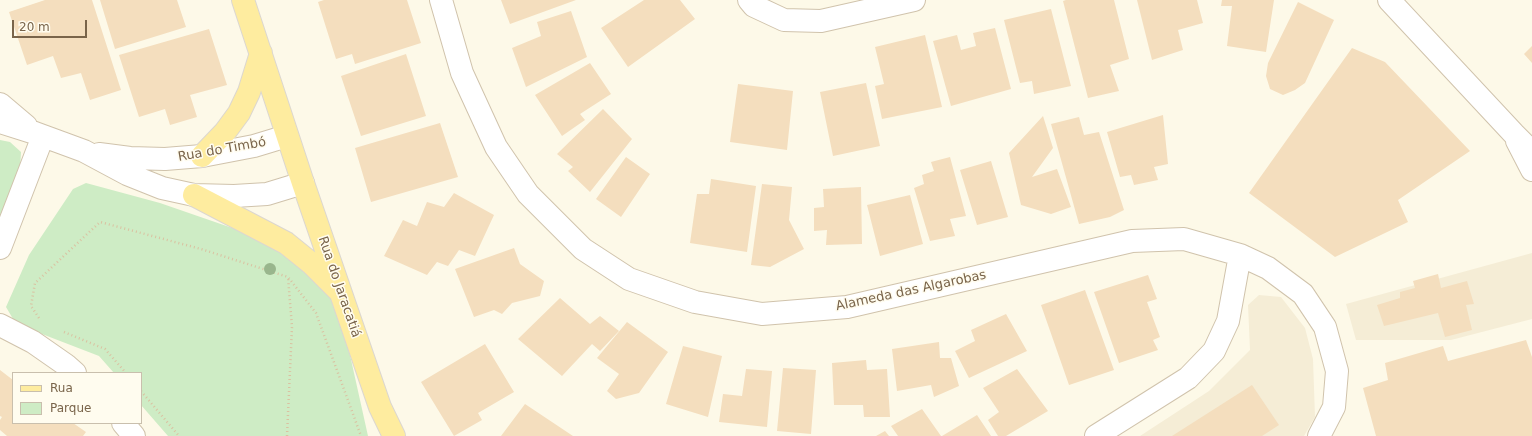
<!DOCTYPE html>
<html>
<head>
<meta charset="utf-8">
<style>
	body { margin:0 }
	#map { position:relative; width:1532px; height:436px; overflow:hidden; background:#fdf9e8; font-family:"DejaVu Sans",sans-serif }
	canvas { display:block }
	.legend { position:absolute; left:12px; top:372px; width:130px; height:52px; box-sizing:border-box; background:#fffcef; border:1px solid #c9bfad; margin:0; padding:5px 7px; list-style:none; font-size:12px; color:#79644a }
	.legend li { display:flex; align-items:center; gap:8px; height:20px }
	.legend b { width:20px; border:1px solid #c9bfad }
	.scale { position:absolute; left:12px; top:20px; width:75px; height:18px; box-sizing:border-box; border:2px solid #79644a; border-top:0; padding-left:5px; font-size:12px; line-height:14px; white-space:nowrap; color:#79644a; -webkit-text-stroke:3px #fffcef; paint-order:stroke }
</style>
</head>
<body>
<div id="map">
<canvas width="1532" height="436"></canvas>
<ul class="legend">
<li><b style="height:5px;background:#feec9f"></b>Rua</li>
<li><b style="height:11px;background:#ceecc5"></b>Parque</li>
</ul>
<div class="scale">20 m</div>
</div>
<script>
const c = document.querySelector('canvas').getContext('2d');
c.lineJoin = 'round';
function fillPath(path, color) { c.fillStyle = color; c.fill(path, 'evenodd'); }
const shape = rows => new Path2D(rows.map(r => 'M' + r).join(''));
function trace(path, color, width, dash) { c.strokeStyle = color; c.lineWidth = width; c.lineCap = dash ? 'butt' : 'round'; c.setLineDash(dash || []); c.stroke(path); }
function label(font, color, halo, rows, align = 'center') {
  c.font = font + ' "DejaVu Sans",sans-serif'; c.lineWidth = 3; c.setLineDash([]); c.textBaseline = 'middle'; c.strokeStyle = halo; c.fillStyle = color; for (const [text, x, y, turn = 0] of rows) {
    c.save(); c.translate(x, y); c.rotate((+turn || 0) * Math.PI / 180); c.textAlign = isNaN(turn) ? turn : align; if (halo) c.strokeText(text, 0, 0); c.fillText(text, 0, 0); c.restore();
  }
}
fillPath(shape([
	[1532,253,1532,319,1451,340,1356,340,1346,304],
	[1259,295,1281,297,1305,328,1313,359,1315,417,1304,436,1140,436,1209,391,1250,350,1248,305]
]), '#f5edd6');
fillPath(shape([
	[0,140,10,142,21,152,20,170,0,218],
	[86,183,160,203,267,240,327,286,342,319,368,436,168,436,141,405,141,373,114,373,99,356,16,324,6,307,29,255,73,189]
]), '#ceecc5');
fillPath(shape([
	[45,0,92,0,121,90,90,100,81,73,61,78,53,56,27,65,9,12],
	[100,0,177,0,186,27,115,49],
	[324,0,407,0,421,43,355,64,352,54,336,59,318,2],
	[501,0,576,0,510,24],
	[644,0,680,0,695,19,628,67,601,28],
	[1066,0,1114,0,1129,59,1110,65,1119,91,1088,98,1063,1],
	[1137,0,1197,0,1203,23,1178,30,1183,50,1152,60],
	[1222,0,1274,0,1266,52,1227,46,1232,6,1221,6],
	[1298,2,1334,20,1305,83,1295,90,1283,95,1270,89,1266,76,1268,63],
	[1051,9,1071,86,1034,94,1032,81,1020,83,1004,20],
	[571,11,587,57,526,87,512,48,541,36,537,22],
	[995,28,1011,89,951,106,933,41,957,35,961,50,976,46,973,33],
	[209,29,227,85,190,95,197,117,170,125,165,109,139,117,119,55],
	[925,35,942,107,882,119,875,86,884,84,875,47],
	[1532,46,1532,63,1524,54],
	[1352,48,1385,62,1470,151,1398,200,1408,222,1335,257,1249,193],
	[406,54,426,116,361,136,341,76],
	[590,63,611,94,580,114,585,120,562,136,535,95],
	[866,83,880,146,833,156,820,92],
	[738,84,793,91,787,150,730,142],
	[603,109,632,139,590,192,568,171,573,167,557,154],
	[1163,115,1168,164,1154,167,1158,180,1134,185,1131,175,1120,177,1107,132],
	[1043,116,1053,148,1032,177,1057,169,1071,207,1051,214,1021,205,1009,153],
	[1079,117,1084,135,1099,132,1124,210,1110,217,1079,224,1051,124],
	[440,123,458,177,371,202,355,148],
	[626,157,650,174,621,217,596,199],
	[950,157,966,216,950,219,955,236,930,241,914,188,924,184,922,175,934,171,931,162],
	[991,161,1008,217,977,225,960,170],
	[711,179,756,186,747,252,690,243,697,194,709,194],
	[762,184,792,187,789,220,804,249,770,267,751,265],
	[861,187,862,244,826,245,827,230,814,231,814,208,824,207,823,189],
	[454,193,494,215,475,256,459,250,448,266,437,262,427,275,384,256,403,220,417,226,427,202,444,207],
	[910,195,923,244,880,256,867,205],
	[514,248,520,264,544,281,540,296,512,303,502,314,494,310,474,317,455,269],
	[1438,274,1441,288,1467,281,1474,304,1466,305,1472,330,1445,337,1438,313,1384,326,1377,305,1400,298,1400,292,1415,288,1413,281],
	[1148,275,1157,299,1147,302,1160,337,1153,340,1158,350,1119,363,1094,292],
	[1085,290,1114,370,1069,385,1041,305],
	[560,298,590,324,600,316,619,331,600,351,592,344,562,376,518,339],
	[1006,314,1027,351,969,378,955,351,975,341,971,330],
	[627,322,668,352,639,393,616,399,607,391,619,374,597,358],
	[1526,340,1532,357,1532,436,1376,436,1363,388,1388,380,1385,363,1443,346,1448,361],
	[939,342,940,358,951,358,959,386,934,397,931,385,897,391,892,349],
	[485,344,514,392,478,413,482,420,454,436,421,382],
	[683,346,722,356,708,417,666,404],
	[866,360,867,370,887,369,890,417,864,417,863,405,834,405,832,363],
	[783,368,816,370,811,434,777,431],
	[746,369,772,371,767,427,719,422,723,394,742,396],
	[1017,369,1048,411,1006,436,998,436,988,420,999,412,983,388],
	[0,370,13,380,13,423,73,423,86,432,83,436,7,436,0,430,0,420,2,417,0,416],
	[1252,385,1279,425,1262,436,1172,436],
	[525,404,573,436,501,436],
	[922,409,941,436,898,436,891,426],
	[977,415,991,436,942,436],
	[885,431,889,436,876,436]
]), '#f4debe');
const minor = shape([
	[441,0,462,73,496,147,528,194,583,249,629,279,695,302,762,314,847,307,1132,241,1184,239,1240,255,1268,268,1303,294,1325,327,1337,371,1334,407,1319,436],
	[749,0,754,6,784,20,821,21,914,0],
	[1389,0,1514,134,1532,152],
	[0,104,26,126],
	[0,122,35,133,84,151,127,174,162,188,194,195,234,196,267,194,303,183],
	[1517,141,1532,170],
	[99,154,130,158,165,159,202,156,254,146,287,136],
	[0,248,43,136],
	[0,325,33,342,66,365,75,373],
	[123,423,134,436],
	[1096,436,1188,378,1214,351,1228,321,1240,255]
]);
const major = shape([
	[243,0,303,183,380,407,394,436],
	[202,156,225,132,239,113,249,92,261,53],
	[194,195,286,243,312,264,339,291]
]);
trace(minor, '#d0c3ac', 24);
trace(major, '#dcd7d0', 24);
trace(shape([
	[39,318,31,306,35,283,100,222,201,249,288,277,316,313,361,436],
	[64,332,105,349,126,373],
	[141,391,179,436],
	[287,436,292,327,288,277]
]), '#dac1a1', 2.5, [1, 3]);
trace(minor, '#fff', 22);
trace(major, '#feec9f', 22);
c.fillStyle = '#99b68d';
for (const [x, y] of [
	[270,269]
]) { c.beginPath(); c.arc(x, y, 6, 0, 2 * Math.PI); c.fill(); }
label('13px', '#79644a', '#fffcef', [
	["Rua do Timbó",222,150,-10],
	["Rua do Jaracatiá",339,287,71],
	["Alameda das Algarobas",911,291,-12]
]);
</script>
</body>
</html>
